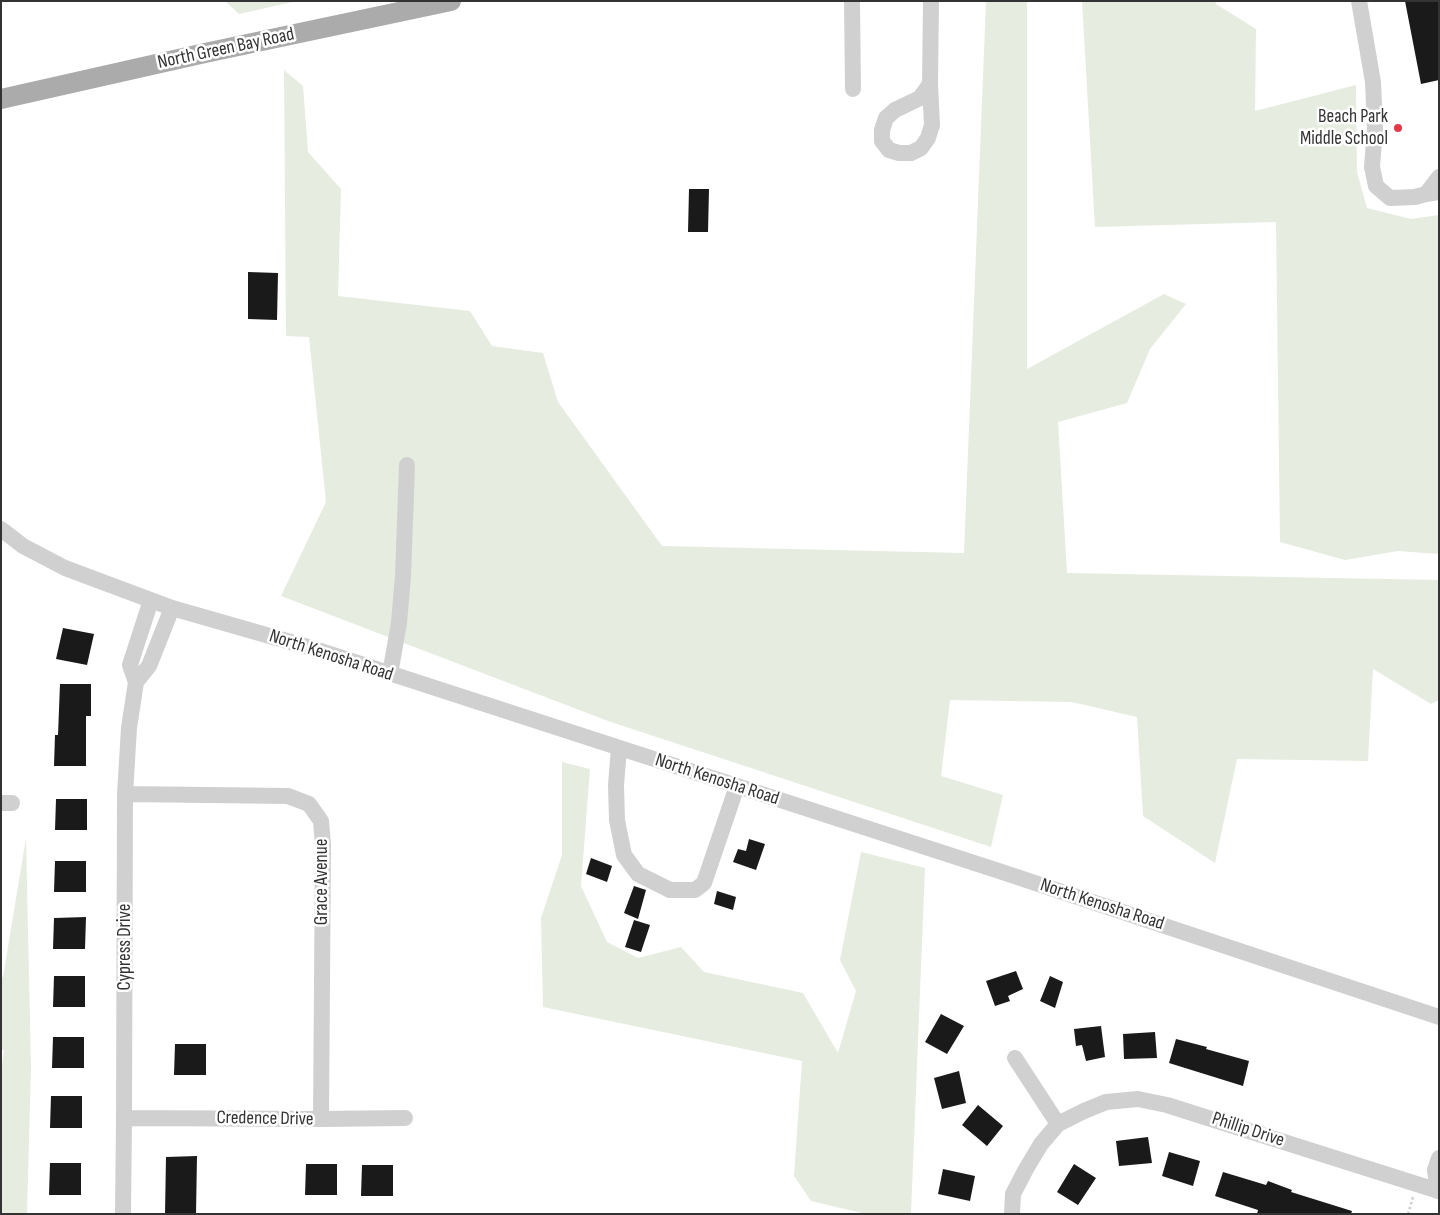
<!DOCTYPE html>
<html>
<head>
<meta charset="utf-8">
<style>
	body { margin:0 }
	#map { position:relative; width:1440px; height:1215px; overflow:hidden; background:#fff; font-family:"Sofia Sans Condensed",sans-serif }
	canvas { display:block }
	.frame { position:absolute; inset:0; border:2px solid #333; pointer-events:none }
</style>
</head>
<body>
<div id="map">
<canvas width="1440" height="1215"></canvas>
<div class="frame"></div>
</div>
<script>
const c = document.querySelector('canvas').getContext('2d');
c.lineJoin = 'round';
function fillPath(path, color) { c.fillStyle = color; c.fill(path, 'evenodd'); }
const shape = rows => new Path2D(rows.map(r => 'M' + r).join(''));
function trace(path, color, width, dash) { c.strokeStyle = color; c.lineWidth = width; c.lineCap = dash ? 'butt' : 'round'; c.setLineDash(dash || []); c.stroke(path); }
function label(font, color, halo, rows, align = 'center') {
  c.font = font + ' "Sofia Sans Condensed",sans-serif'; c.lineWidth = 5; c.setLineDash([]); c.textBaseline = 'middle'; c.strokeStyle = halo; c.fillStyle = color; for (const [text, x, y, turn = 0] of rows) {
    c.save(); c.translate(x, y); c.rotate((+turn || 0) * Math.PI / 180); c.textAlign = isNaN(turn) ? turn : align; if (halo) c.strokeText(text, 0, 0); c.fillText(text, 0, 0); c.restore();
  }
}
fillPath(shape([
	[225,1,297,1,239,14],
	[986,1,1027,1,1027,369,1164,294,1186,304,1150,349,1127,403,1058,422,1067,573,1439,580,1439,700,1431,704,1373,669,1368,761,1237,759,1215,863,1143,816,1137,717,1072,702,950,700,941,776,1003,795,991,847,608,721,281,596,326,502,309,337,286,336,284,70,303,86,308,152,341,189,338,296,470,311,492,346,543,353,558,402,662,546,964,553],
	[1082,1,1215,1,1216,4,1256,29,1255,111,1356,85,1357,172,1367,208,1411,219,1439,215,1439,554,1398,551,1345,560,1280,542,1276,222,1095,227],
	[562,762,590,769,581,886,607,942,638,958,681,947,704,972,803,993,838,1053,856,991,840,960,861,852,925,868,911,1214,866,1214,811,1201,794,1176,802,1061,543,1007,541,918,562,855],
	[26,838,31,1067,27,1214,1,1214,1,1074,4,1050,1,1050,1,977,3,977]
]), '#e6ecdf');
fillPath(shape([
	[1405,1,1439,1,1439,80,1421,84],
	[689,189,709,189,708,232,688,232],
	[248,272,278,273,277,320,248,319],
	[63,628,94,634,87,665,56,659],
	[60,684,91,684,91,716,86,716,86,766,54,766,55,735,58,735],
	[56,799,87,799,87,830,55,830],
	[749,839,765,844,756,870,733,862,738,849,746,851],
	[591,858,612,866,607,882,586,874],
	[55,861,86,861,86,892,54,892],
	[634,886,646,890,638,919,624,913],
	[717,891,736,897,733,910,714,904],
	[86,917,85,949,53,949,54,918],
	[634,920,650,925,641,952,625,947],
	[1016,971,1023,989,1008,996,1010,1001,995,1006,986,981],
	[54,976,85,976,85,1007,53,1007],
	[1050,976,1063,982,1055,1008,1040,1001],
	[941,1014,964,1026,947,1054,925,1042],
	[1101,1026,1105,1057,1086,1061,1082,1045,1076,1046,1074,1029],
	[1155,1032,1157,1058,1124,1059,1123,1034],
	[53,1037,84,1037,84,1068,52,1068],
	[1176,1039,1207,1047,1206,1049,1249,1061,1243,1086,1169,1063],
	[175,1044,206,1044,206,1075,174,1075],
	[959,1071,966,1103,942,1109,934,1078],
	[51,1096,82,1096,82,1128,50,1128],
	[978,1105,1003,1126,987,1146,962,1125],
	[1148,1137,1152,1163,1119,1166,1116,1141],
	[1169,1152,1200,1161,1193,1186,1162,1176],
	[197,1156,196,1214,165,1214,166,1157],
	[50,1163,81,1163,81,1195,49,1195],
	[306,1164,337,1164,337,1195,305,1195],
	[1074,1164,1096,1178,1078,1205,1057,1192],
	[362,1165,393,1165,393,1196,361,1196],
	[943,1169,975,1176,970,1201,938,1194],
	[1223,1172,1266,1185,1268,1181,1292,1190,1291,1192,1352,1211,1351,1214,1257,1214,1258,1210,1215,1196]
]), '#1a1a1a');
trace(shape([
	[1408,1214,1413,1197]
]), '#cdcdcd', 2.5, [2.5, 2.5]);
trace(shape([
	[852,1,853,89],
	[1359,1,1373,82,1375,128,1372,167,1376,186,1390,198,1415,197,1426,194,1439,192],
	[930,84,920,98,895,110,886,118,882,130,882,141,889,150,899,153,911,153,921,148,928,138,932,125,930,84,931,1],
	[1426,194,1439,177],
	[1,529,23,546,65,568,172,608,315,649,999,871,1439,1017],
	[390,674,399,623,403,576,407,465],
	[136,682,130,665,151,600],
	[619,748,616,785,617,820,624,855,638,874,670,890,695,890,704,883,737,786],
	[125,794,288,796,309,804,321,821,323,845,321,1119],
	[1,803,12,803],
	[1015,1058,1058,1124],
	[124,1118,321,1119,405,1118],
	[1438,1191,1435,1170,1439,1158],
	[123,1214,124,1118,125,794,129,728,136,682,149,666,172,608],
	[1012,1214,1013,1194,1026,1169,1041,1144,1058,1124,1084,1111,1106,1102,1138,1099,1167,1105,1439,1191]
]), '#d0d0d0', 16);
trace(shape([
	[1,99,205,53,451,1]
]), '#ababab', 20);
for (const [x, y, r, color] of [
	[1398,128,5,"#e63946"]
]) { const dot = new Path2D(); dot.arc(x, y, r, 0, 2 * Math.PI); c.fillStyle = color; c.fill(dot); trace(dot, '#fff', 2); }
label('19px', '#333', '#fff', [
	["North Green Bay Road",226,49,-12],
	["North Kenosha Road",331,656,18],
	["North Kenosha Road",717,780,18],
	["Grace Avenue",322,882,-90],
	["North Kenosha Road",1102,905,18],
	["Cypress Drive",125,947,-90],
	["Credence Drive",265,1119,1],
	["Phillip Drive",1248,1130,18]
]);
label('19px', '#333', '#fff', [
	["Beach Park",1388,117],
	["Middle School",1388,139]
], 'right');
</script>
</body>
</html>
